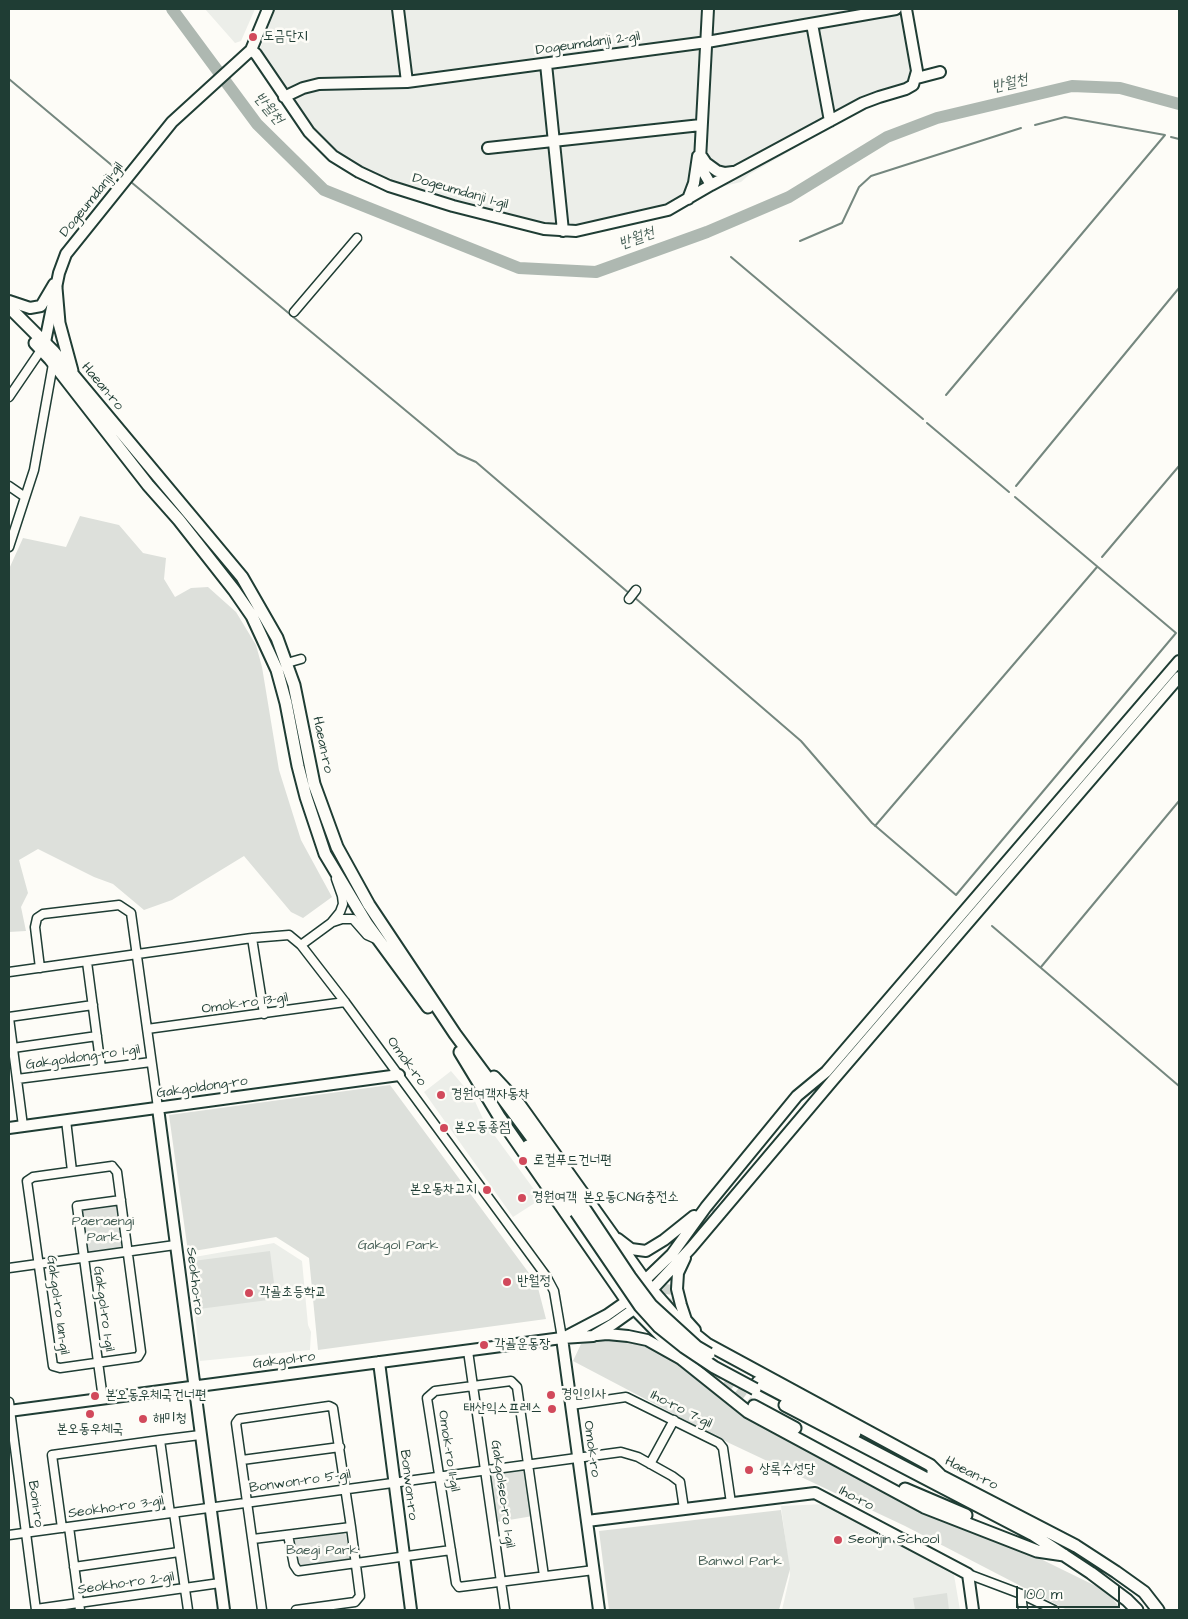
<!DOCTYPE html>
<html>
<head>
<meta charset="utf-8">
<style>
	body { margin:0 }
	#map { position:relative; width:1188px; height:1619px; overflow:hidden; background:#fdfcf7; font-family:"Architects Daughter",sans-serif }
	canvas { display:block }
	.frame { position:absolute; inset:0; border:10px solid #1f3d34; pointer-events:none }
	.scale { position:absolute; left:1016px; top:1586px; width:104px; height:22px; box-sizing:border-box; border:2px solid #1f3d34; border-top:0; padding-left:6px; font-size:15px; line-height:18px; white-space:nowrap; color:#1f3d34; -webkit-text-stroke:4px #fdfcf7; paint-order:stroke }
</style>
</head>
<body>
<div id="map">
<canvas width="1188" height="1619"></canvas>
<div class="frame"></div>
<div class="scale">100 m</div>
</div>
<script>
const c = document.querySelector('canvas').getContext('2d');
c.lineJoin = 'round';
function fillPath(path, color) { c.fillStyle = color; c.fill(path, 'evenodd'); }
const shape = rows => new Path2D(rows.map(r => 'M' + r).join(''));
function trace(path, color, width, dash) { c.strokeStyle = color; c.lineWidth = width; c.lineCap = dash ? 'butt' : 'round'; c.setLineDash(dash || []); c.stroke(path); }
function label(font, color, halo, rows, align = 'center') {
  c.font = font + ' "Architects Daughter","Poor Story",sans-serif'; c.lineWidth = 5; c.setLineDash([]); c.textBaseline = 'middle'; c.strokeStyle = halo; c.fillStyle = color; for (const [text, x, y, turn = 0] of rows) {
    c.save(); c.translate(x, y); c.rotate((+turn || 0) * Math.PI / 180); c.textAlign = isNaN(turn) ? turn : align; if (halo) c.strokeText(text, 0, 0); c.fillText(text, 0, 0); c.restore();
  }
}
fillPath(shape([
	[205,9,255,9,241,41,235,43],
	[274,9,906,9,917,78,750,174,741,182,699,192,656,213,573,225,538,223,452,200,390,180,363,169,330,145,311,125,276,75,260,49],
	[451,1071,473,1097,484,1121,541,1199,513,1217,424,1092],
	[274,1243,302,1261,308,1325,311,1332,310,1350,200,1361,189,1258],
	[825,1504,954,1575,960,1610,782,1610,790,1575,781,1506]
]), '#eceee9');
fillPath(shape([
	[80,516,119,525,143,553,166,558,164,579,175,597,191,588,208,587,236,612,256,645,262,667,279,770,301,840,332,897,303,918,291,912,244,856,172,900,144,910,113,884,94,877,38,849,19,860,28,893,21,907,26,931,9,932,9,569,23,538,66,547],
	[390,1085,537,1284,546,1319,318,1350,309,1258,276,1237,188,1252,169,1115],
	[116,1206,119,1208,125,1246,123,1249,89,1255,86,1252,80,1214,82,1211],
	[270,1251,276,1299,199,1309,193,1261],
	[605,1338,651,1347,708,1385,745,1414,1106,1591,1122,1610,1067,1610,905,1526,727,1442,573,1361,581,1344],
	[523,1469,526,1471,533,1516,497,1522,490,1477,492,1474],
	[781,1510,790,1569,779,1610,609,1610,599,1531],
	[343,1533,346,1535,350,1559,348,1562,300,1569,297,1567,293,1543,295,1540],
	[947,1593,949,1610,915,1610,913,1598]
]), '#dde0db');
trace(shape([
	[9,79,121,173],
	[1035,125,1065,117,1165,135],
	[1171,137,1179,139],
	[131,182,458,454,476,462,630,594],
	[800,241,842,223,859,187,871,176,1021,128],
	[731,257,923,419],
	[946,395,1165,135],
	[927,423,1009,492],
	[1016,486,1179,288],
	[1102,557,1179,466],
	[634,597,801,741,872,823,956,895,1176,633,1015,497],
	[875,826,1097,567],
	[992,926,1179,1086],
	[1041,967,1179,801]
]), '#75877f', 2);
trace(shape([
	[172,9,257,124,324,190,519,268,596,272,707,232,789,197,887,137,937,118,1072,86,1120,88,1179,104]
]), '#aeb8b1', 12);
trace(shape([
	[683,1246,714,1208],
	[668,1309,666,1296,669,1270],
	[701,1363,754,1406]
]), '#d1d6d0', 10, [10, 5]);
const street = shape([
	[294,312,357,238],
	[9,397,41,350],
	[9,486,25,497],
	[9,547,34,470,53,364],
	[629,599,636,590],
	[287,663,301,659],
	[333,922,342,919,353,919,367,935,376,939],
	[252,938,264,1014],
	[301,945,331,923,340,912,343,904,342,896,336,879],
	[87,962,101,1068],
	[40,968,35,927,37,918,43,914,119,905,131,913,158,1108],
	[9,972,252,938,289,935,301,945,345,1002,546,1276,554,1291,562,1338],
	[9,1017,93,1005],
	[9,1018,23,1126],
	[147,1029,345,1002],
	[13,1048,97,1036],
	[17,1079,151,1062],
	[66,1120,72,1171],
	[112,1166,117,1172,141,1352,138,1357,60,1368,53,1366,27,1181,33,1177,112,1166],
	[9,1268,175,1245],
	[468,1351,505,1610],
	[103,1399,77,1206,121,1200],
	[9,1402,36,1610],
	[571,1405,626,1397,719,1443,723,1448,731,1503],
	[160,1440,200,1435],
	[242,1460,340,1447],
	[650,1464,674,1420],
	[174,1513,188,1610],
	[69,1527,80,1610],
	[62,1528,52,1455,160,1440,170,1513],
	[9,1535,621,1452,638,1457,672,1476,680,1482,684,1509],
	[288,1535,294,1565,298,1571,451,1550],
	[253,1539,351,1527],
	[74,1567,179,1552],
	[968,1574,1021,1594,1054,1610],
	[544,1576,517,1387,511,1381,435,1391,427,1398,456,1583,459,1587,594,1570],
	[1021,1594,1023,1610],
	[36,1609,220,1583],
	[262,1610,236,1423,239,1419,329,1406,333,1408,351,1527,360,1596,355,1602,296,1610]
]);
const secondary = shape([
	[398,9,407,82],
	[708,9,700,160,704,173,711,185],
	[812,24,830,121],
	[251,50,256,54,309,132,333,156,359,172,389,186,453,206,544,229,576,231,668,210,711,185,863,103,879,97,906,89,913,85,917,71,906,9],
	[546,64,563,231],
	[917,78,940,72],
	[284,97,303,88,319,84,407,82,707,42,896,9],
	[488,148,701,125],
	[702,157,706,163,717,171,725,173,733,172],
	[688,199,694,183,698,156],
	[9,301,30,308,41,306,54,284],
	[42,349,45,342,59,273,66,254,172,122,251,50,268,9],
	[158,1108,224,1610],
	[9,1128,399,1075],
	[618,1239,631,1249,646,1251,664,1240,694,1216],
	[685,1258,678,1273,677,1289,681,1305,686,1320,695,1330],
	[597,1335,607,1334,628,1336,647,1340,681,1359],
	[567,1336,607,1315,627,1301,645,1280,672,1254,706,1207,797,1096,826,1072,1179,661],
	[562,1338,599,1610],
	[379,1362,411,1610],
	[9,1411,562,1338,593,1336,613,1324,634,1309,691,1248,833,1080,1179,677],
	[587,1521,815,1493,968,1574,973,1610]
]);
const primary = shape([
	[56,288,59,323,72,371],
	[9,307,54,352,242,577,277,638,294,685,314,784,337,847,369,905,455,1034,584,1208],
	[35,343,50,359,148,485,179,520,234,590,252,616,277,670,286,703,298,766,306,797,325,854,367,924,428,1007],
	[460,1052,500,1118,627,1301,673,1348,683,1360,748,1412,924,1507,1037,1551,1064,1555],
	[494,1077,519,1104,651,1289,681,1323,707,1344,930,1465,940,1475],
	[528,1146,576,1212],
	[758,1382,855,1433],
	[785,1405,1032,1534,1091,1573,1127,1600,1137,1610],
	[754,1406,795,1428],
	[933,1472,1076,1546,1116,1572,1144,1592,1158,1610],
	[905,1489,966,1515]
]);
trace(street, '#1f3d34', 11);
trace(secondary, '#1f3d34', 14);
trace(primary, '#1f3d34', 15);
trace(street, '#fdfcf7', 8);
trace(secondary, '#fdfcf7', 10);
trace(primary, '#fdfcf7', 11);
const primaryBridge = shape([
	[584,1208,630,1277,651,1305,675,1327,697,1347,709,1354],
	[576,1212,640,1306,659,1327,684,1347,714,1367,755,1389]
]);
trace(primaryBridge, '#1f3d34', 15, []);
trace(primaryBridge, '#fdfcf7', 11);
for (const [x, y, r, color] of [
	[253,37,5,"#d1495b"],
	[441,1095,5,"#d1495b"],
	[444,1128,5,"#d1495b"],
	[523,1161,5,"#d1495b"],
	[487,1190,5,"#d1495b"],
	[522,1198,5,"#d1495b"],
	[507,1282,5,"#d1495b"],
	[249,1293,5,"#d1495b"],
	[484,1345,5,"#d1495b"],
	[551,1395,5,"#d1495b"],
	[95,1396,5,"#d1495b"],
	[552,1409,5,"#d1495b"],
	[90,1414,5,"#d1495b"],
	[143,1419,5,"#d1495b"],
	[749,1470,5,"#d1495b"],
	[838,1540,5,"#d1495b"]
]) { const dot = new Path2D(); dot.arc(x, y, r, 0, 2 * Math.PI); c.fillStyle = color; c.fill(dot); trace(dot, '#fdfcf7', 2); }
label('14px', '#1f3d34', '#fdfcf7', [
	["도금단지",263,37],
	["경원여객자동차",451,1095],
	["본오동종점",454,1128],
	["로컬푸드건너편",533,1161],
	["본오동차고지",477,1190,"right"],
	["경원여객 본오동CNG충전소",532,1198],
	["반월정",517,1282],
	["각골초등학교",259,1293],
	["각골운동장",494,1345],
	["경인이사",561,1395],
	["본오동우체국건너편",105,1396],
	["태산익스프레스",542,1409,"right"],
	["해미청",153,1419],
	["본오동우체국",90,1430,"center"],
	["상록수성당",759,1470],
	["Seonjin School",848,1540]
], 'left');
label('14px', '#1f3d34', '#fdfcf7', [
	["Dogeumdanji 2-gil",588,44,-8],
	["Dogeumdanji 1-gil",460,192,16],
	["Dogeumdanji-gil",92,200,-51],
	["Haean-ro",102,387,50],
	["Haean-ro",322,745,78],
	["Omok-ro 13-gil",245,1004,-8],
	["Gakgoldong-ro 1-gil",83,1058,-8],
	["Omok-ro",406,1062,54],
	["Gakgoldong-ro",202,1088,-8],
	["Seokho-ro",194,1281,83],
	["Gakgol-ro 1an-gil",57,1305,82],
	["Gakgol-ro 1-gil",103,1309,82],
	["Gakgol-ro",284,1361,-7],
	["Iho-ro 7-gil",681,1410,27],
	["Omok-ro",591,1449,82],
	["Omok-ro 11-gil",448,1451,81],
	["Haean-ro",971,1474,27],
	["Bonwon-ro 5-gil",300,1482,-8],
	["Bonwon-ro",408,1485,83],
	["Gakgolseo-ro 1-gil",502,1494,82],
	["Iho-ro",856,1499,28],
	["Boni-ro",35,1504,82],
	["Seokho-ro 3-gil",116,1508,-8],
	["Seokho-ro 2-gil",126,1584,-8]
]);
label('14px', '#455e55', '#fdfcf7', [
	["Paeraengi",103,1222],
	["Park",103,1238],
	["Gakgol Park",398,1246],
	["Baegi Park",322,1551],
	["Banwol Park",740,1562]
]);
label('italic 15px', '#435c53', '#fdfcf7', [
	["반월천",1010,84,-13],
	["반월천",268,109,50],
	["반월천",637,239,-20]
]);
</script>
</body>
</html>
